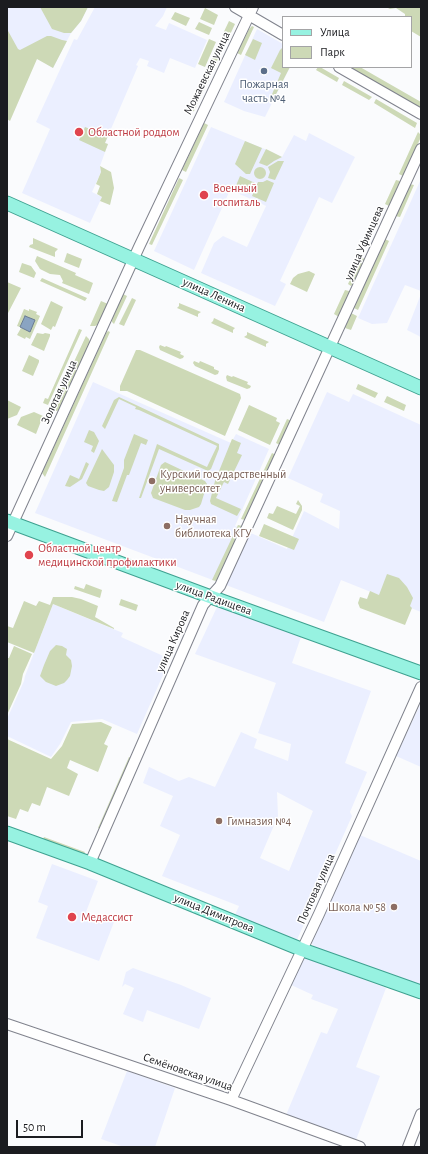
<!DOCTYPE html>
<html>
<head>
<meta charset="utf-8">
<style>
	body { margin:0 }
	#map { position:relative; width:428px; height:1154px; overflow:hidden; background:#fafbfd; font-family:"Alegreya Sans",sans-serif }
	canvas { display:block }
	.frame { position:absolute; inset:0; border:8px solid #1b1c20; pointer-events:none }
	.legend { position:absolute; left:282px; top:16px; width:130px; height:52px; box-sizing:border-box; background:#fff; border:1px solid #a4a4a6; margin:0; padding:5px 7px; list-style:none; font-size:12px; color:#1b1c20 }
	.legend li { display:flex; align-items:center; gap:8px; height:20px }
	.legend b { width:20px; border:1px solid #a4a4a6 }
	.scale { position:absolute; left:16px; top:1120px; width:67px; height:18px; box-sizing:border-box; border:2px solid #1b1c20; border-top:0; padding-left:5px; font-size:12px; line-height:14px; white-space:nowrap; color:#1b1c20; -webkit-text-stroke:3px #fff; paint-order:stroke }
</style>
</head>
<body>
<div id="map">
<canvas width="428" height="1154"></canvas>
<div class="frame"></div>
<ul class="legend">
<li><b style="height:5px;background:#97f2e1"></b>Улица</li>
<li><b style="height:11px;background:#cdd9b6"></b>Парк</li>
</ul>
<div class="scale">50 m</div>
</div>
<script>
const c = document.querySelector('canvas').getContext('2d');
c.lineJoin = 'round';
function fillPath(path, color) { c.fillStyle = color; c.fill(path, 'evenodd'); }
const shape = rows => new Path2D(rows.map(r => 'M' + r).join(''));
function trace(path, color, width, dash) { c.strokeStyle = color; c.lineWidth = width; c.lineCap = dash ? 'butt' : 'round'; c.setLineDash(dash || []); c.stroke(path); }
function label(font, color, halo, rows, align = 'center') {
  c.font = font + ' "Alegreya Sans",sans-serif'; c.lineWidth = 3; c.setLineDash([]); c.textBaseline = 'middle'; c.strokeStyle = halo; c.fillStyle = color; for (const [text, x, y, turn = 0] of rows) {
    c.save(); c.translate(x, y); c.rotate((+turn || 0) * Math.PI / 180); c.textAlign = isNaN(turn) ? turn : align; if (halo) c.strokeText(text, 0, 0); c.fillText(text, 0, 0); c.restore();
  }
}
fillPath(shape([
	[7,7,88,7,81,21,71,33,53,68,33,56,7,61],
	[95,7,167,7,163,16,155,26,166,30,169,23,207,40,195,68,170,58,164,73,147,66,149,61,140,58,136,65,138,66,105,143,108,144,100,166,101,172,92,192,102,197,90,223,22,193,50,129,36,122,74,39,77,40],
	[257,29,283,44,283,67,290,67,265,117,244,111,224,102],
	[211,127,272,152,282,157,294,135,306,141,309,133,355,157,332,203,319,197,280,281,286,284,275,306,201,273,214,243,223,236,247,247,266,206,258,202,230,190,194,270,154,251],
	[421,179,421,291,405,285,387,323,372,324,358,318],
	[421,294,421,338,419,336,407,330],
	[93,382,231,443,236,434,269,449,235,526,287,549,304,511,339,529,340,511,320,502,323,494,288,478,327,392,349,402,353,394,421,425,421,612,341,580,324,622,35,513],
	[53,604,123,633,121,637,170,659,137,734,102,719,71,722,60,744,51,757,7,736,7,719,24,681,25,676],
	[217,607,301,637,292,663,371,691,345,763,367,772,350,812,352,816,296,942,234,917,239,906,162,876,180,835,160,826,173,796,143,783,149,767,179,781,189,777,215,787,241,732,257,739,254,748,288,761,291,744,258,733,276,683,195,654],
	[277,792,313,811,289,871,260,858,278,816],
	[421,703,421,767,396,756],
	[360,835,421,861,421,988,314,947,311,942],
	[52,864,98,881,86,912,114,922,99,961,36,938,48,906,38,902],
	[303,956,386,988,356,1067,380,1076,356,1140,286,1115,321,1032,327,1034,338,1009,311,999,313,995,289,984],
	[133,968,181,985,211,998,199,1029,147,1010,143,1022,123,1014,134,988,125,984,122,987,126,972],
	[127,1071,175,1088,155,1147,124,1147,101,1139]
]), '#ebefff');
fillPath(shape([
	[40,7,88,7,81,21,71,33,64,33,52,29],
	[386,7,421,7,421,37,411,31,411,17,405,17,405,14,396,8,390,9],
	[205,8,218,15,214,25,200,19],
	[175,12,190,18,186,26,171,19],
	[229,21,235,24,226,43,220,40],
	[199,22,212,28,209,35,195,29],
	[252,26,254,27,241,55,237,53,249,29],
	[7,29,18,49,20,50,47,36,51,36,62,40,67,41,53,68,37,59,10,121,7,119],
	[209,39,216,42,205,67,198,64],
	[253,39,262,43,255,60,245,55],
	[219,44,224,46,213,71,207,68],
	[283,47,283,67,290,67,273,100,270,99,281,73,271,68,280,50],
	[318,67,320,67,339,78,337,82,316,70],
	[349,67,360,67,421,102,421,109],
	[206,72,211,75,194,111,189,113,187,112],
	[344,81,372,97,369,100,342,85],
	[376,99,417,123,415,128,374,103],
	[204,123,208,125,186,172,182,170],
	[85,127,108,136,105,143,108,144,105,152,79,140],
	[418,132,421,135,421,137,403,176,399,174],
	[245,141,262,148,250,174,246,174,235,164],
	[266,149,282,157,274,161,267,166,259,163],
	[278,161,284,161,275,180,268,178,270,172,268,167],
	[100,166,111,172,114,188,110,205,100,201,102,197,97,194,100,186,96,184,101,172],
	'254 173a6 6 0 1 1 12 0a6 6 0 1 1-12 0Z',
	[240,176,255,183,250,194,235,188],
	[179,178,183,180,152,245,149,244],
	[267,180,274,183,266,202,252,196,258,182,263,182],
	[396,180,400,181,389,206,385,204],
	[409,184,414,185,400,217,395,216],
	[33,238,58,249,55,252,55,257,29,247,30,245,33,244],
	[385,239,389,241,358,310,354,308],
	[67,253,82,259,79,268,64,262],
	[37,256,76,273,75,275,93,283,89,294,62,283,63,281,60,275,50,274,40,269,35,261],
	[361,256,365,260,352,285,351,286,348,284],
	[22,263,31,266,36,273,34,278,19,272],
	[309,271,315,274,307,292,290,284,293,278,298,274],
	[42,278,87,298,85,301,40,281],
	[7,282,21,288,7,315,7,300,8,297,7,296],
	[345,290,349,291,349,294,339,317,334,314],
	[123,294,127,296,114,324,112,322,112,320],
	[132,298,136,300,124,326,119,324],
	[51,301,63,307,55,327,53,326,51,330,41,324],
	[101,301,108,304,99,324,95,326,90,326],
	[179,303,201,312,198,314,198,317,177,308,179,306],
	[24,309,29,311,29,309,37,312,36,314,40,316,30,339,26,337,25,339,17,335,21,328,30,331,25,316,20,327,17,326],
	[351,313,357,316,351,330,345,328],
	[214,318,235,328,233,330,233,333,211,323,213,321],
	[79,329,82,330,48,405,43,403,45,398,48,399],
	[108,331,110,332,45,477,42,473,106,333],
	[247,332,269,342,266,344,266,347,244,337,247,335],
	[37,333,43,334,45,333,50,334,50,336,44,351,31,345],
	[86,336,89,339,90,343,60,409,57,411,51,411],
	[160,345,165,347,166,346,181,352,180,354,184,356,183,358,180,359,160,350,159,347],
	[136,350,140,350,240,394,241,398,225,436,127,391,120,391,120,386],
	[29,355,39,360,39,362,33,376,22,371],
	[194,361,199,363,200,361,214,367,214,369,219,371,218,374,215,375,195,366,193,363],
	[227,375,232,377,233,376,248,382,247,384,251,386,250,388,247,389,227,381,226,377],
	[358,384,378,393,375,398,356,389],
	[387,396,406,405,404,411,384,402],
	[119,397,219,444,219,449,211,469,208,471,159,449,141,498,139,498,157,444,207,467,217,446,139,410,135,409,136,407,119,399,105,429,102,426,114,400],
	[7,400,21,407,17,415,7,419],
	[249,405,277,418,276,421,280,423,270,445,238,430],
	[34,412,43,416,36,434,17,425,21,417],
	[287,419,292,421,280,445,276,443],
	[89,430,94,432,99,441,94,453,91,451,93,446,84,442],
	[134,434,148,440,146,445,141,443,129,475,127,475,117,502,112,501,124,468,124,460],
	[232,439,241,443,237,453,242,455,228,484,224,482,216,498,241,509,237,516,211,504,210,501,215,481],
	[102,449,114,465,114,472,109,487,104,491,99,490,88,486,86,483],
	[272,453,276,455,246,520,245,520,241,519],
	[86,462,89,464,82,479,70,487,65,486,70,475,79,479],
	[165,462,205,481,207,484,201,504,199,507,190,510,185,510,153,498,151,493,161,465],
	[298,500,302,506,302,510,293,530,267,518,269,513,273,514,277,506,296,514,300,506,296,504],
	[264,524,299,539,294,550,259,536],
	[238,525,242,526,218,580,216,581,212,580],
	[387,574,399,578,407,587,413,598,410,606,412,608,405,625,360,608,358,603,360,597,367,599,370,591,379,595],
	[86,584,102,590,100,598,74,589,75,586,84,589],
	[53,597,72,597,81,599,98,606,95,617,114,628,114,629,53,604,34,653,7,642,7,626,13,628,24,601,36,606,39,601,50,605],
	[121,599,138,605,136,611,119,605],
	[56,645,62,646,67,649,66,655,71,660,72,666,70,676,67,680,64,683,56,686,46,682,40,676,44,665,50,651],
	[14,646,32,654,23,674,21,684,7,715,7,658,9,658],
	[101,722,112,727,104,744,108,746,98,772,70,760,67,768,78,774,69,796,47,787,40,806,32,803,28,812,20,809,16,819,7,816,7,739,51,759,62,746,72,724],
	[129,757,134,759,103,830,98,828],
	[44,837,85,852,84,854,42,841]
]), '#cdd9b6');
const water = shape([
	[25,316,35,320,30,332,20,327,25,316]
]);
fillPath(water, '#8aa4c2');
trace(water, '#697b91', 1);
const minor = shape([
	[235,7,283,35],
	[339,67,421,114],
	[7,536,139,247,253,7],
	[90,863,203,605,220,586,421,149],
	[7,1024,231,1100,360,1147],
	[231,1100,319,914,421,687],
	[408,1147,421,1114]
]);
const major = shape([
	[7,203,421,388],
	[7,521,211,597,421,673],
	[7,833,90,863,303,950,421,992]
]);
trace(minor, '#80838d', 12);
trace(major, '#3ea190', 15);
trace(minor, '#fff', 10);
trace(major, '#97f2e1', 13);
for (const [x, y, r, color] of [
	[264,71,4,"#5c6f8a"],
	[79,132,5,"#e0444e"],
	[204,195,5,"#e0444e"],
	[152,481,4,"#8d6e63"],
	[167,526,4,"#8d6e63"],
	[29,555,5,"#e0444e"],
	[219,821,4,"#8d6e63"],
	[394,907,4,"#8d6e63"],
	[72,917,5,"#e0444e"]
]) { const dot = new Path2D(); dot.arc(x, y, r, 0, 2 * Math.PI); c.fillStyle = color; c.fill(dot); trace(dot, '#fff', 1.5); }
label('12px', '#1b1c20', '#fff', [
	["Можаевская улица",207,73,-64],
	["улица Уфимцева",364,243,-66],
	["улица Ленина",214,295,24],
	["Золотая улица",59,392,-65],
	["улица Радищева",214,598,20],
	["улица Кирова",173,641,-66],
	["Почтовая улица",316,889,-66],
	["улица Димитрова",214,913,22],
	["Семёновская улица",188,1072,19]
]);
label('12px', '#4e5e75', '#fff', [
	["Пожарная",264,84],
	["часть №4",264,98]
]);
label('12px', '#be3a42', '#fff', [
	["Областной роддом",88,132],
	["Военный",213,188],
	["госпиталь",213,202],
	["Областной центр",38,548],
	["медицинской профилактики",38,562],
	["Медассист",81,917]
], 'left');
label('12px', '#785e54', '#fff', [
	["Курский государственный",160,474],
	["университет",160,488],
	["Научная",175,519],
	["библиотека КГУ",175,533],
	["Гимназия №4",227,821],
	["Школа № 58",386,907,"right"]
], 'left');
</script>
</body>
</html>
